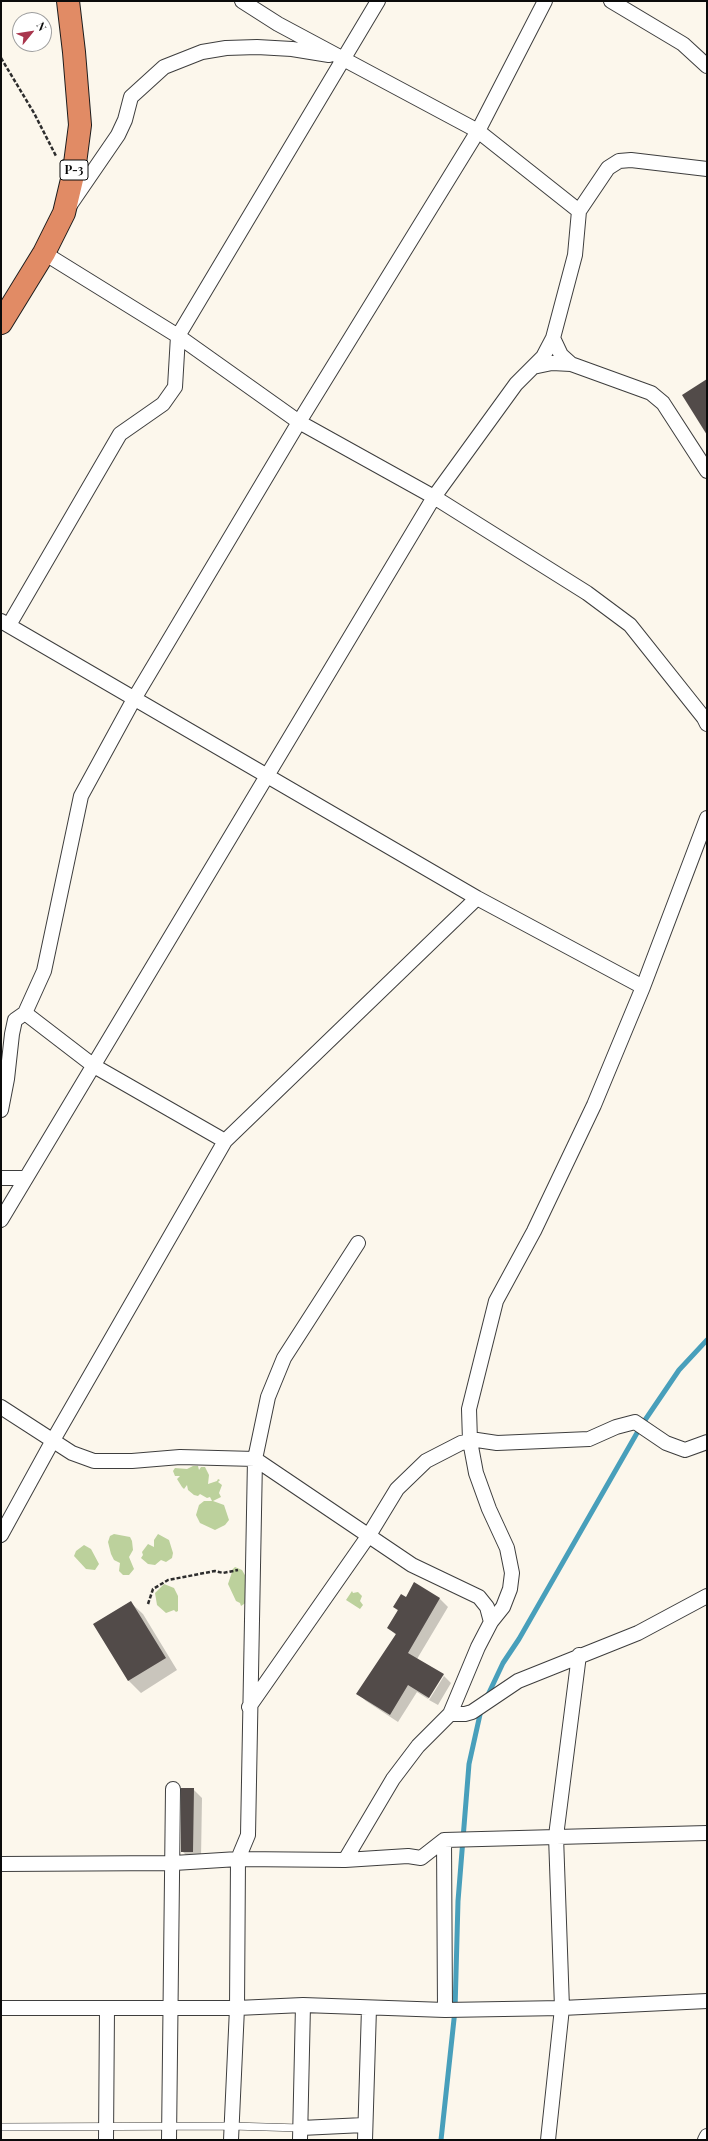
<!DOCTYPE html>
<html>
<head>
<meta charset="utf-8">
<style>
	body { margin:0 }
	#map { position:relative; width:708px; height:2141px; overflow:hidden; background:#fcf7ec; font-family:"Playfair Display",serif }
	canvas { display:block }
	.frame { position:absolute; inset:0; border:2px solid #0b0b0b; pointer-events:none }
	.north { position:absolute; left:12px; top:12px; width:40px; height:40px; box-sizing:border-box; background:#fff; border:1px solid #9d9d9d; border-radius:50%; rotate:60deg; font-size:11px; font-weight:700; line-height:16px; text-align:center; color:#0b0b0b }
	.north::after { content:''; display:block; margin:auto; width:14px; height:18px; background:#a9364d; clip-path:polygon(50% 0,100% 100%,50% 72%,0 100%) }
</style>
</head>
<body>
<div id="map">
<canvas width="708" height="2141"></canvas>
<div class="frame"></div>
<div class="north">N</div>
</div>
<script>
const c = document.querySelector('canvas').getContext('2d');
c.lineJoin = 'round';
function fillPath(path, color) { c.fillStyle = color; c.fill(path, 'evenodd'); }
const shape = rows => new Path2D(rows.map(r => 'M' + r).join(''));
function trace(path, color, width, dash) { c.strokeStyle = color; c.lineWidth = width; c.lineCap = dash ? 'butt' : 'round'; c.setLineDash(dash || []); c.stroke(path); }
function label(font, color, halo, rows, align = 'center') {
  c.font = font + ' "Playfair Display",serif'; c.lineWidth = 4; c.setLineDash([]); c.textBaseline = 'middle'; c.strokeStyle = halo; c.fillStyle = color; for (const [text, x, y, turn = 0] of rows) {
    c.save(); c.translate(x, y); c.rotate((+turn || 0) * Math.PI / 180); c.textAlign = isNaN(turn) ? turn : align; if (halo) c.strokeText(text, 0, 0); c.fillText(text, 0, 0); c.restore();
  }
}
fillPath(shape([
	[193,1466,198,1466,199,1470,201,1467,205,1467,209,1475,208,1484,217,1481,218,1479,220,1480,218,1482,222,1485,219,1493,221,1497,213,1501,224,1505,229,1520,225,1525,215,1530,200,1523,196,1515,199,1505,204,1501,212,1501,210,1497,207,1498,200,1494,198,1496,194,1495,188,1490,187,1485,184,1489,182,1487,177,1479,180,1476,175,1476,173,1471,175,1468,187,1469],
	[114,1534,130,1537,132,1541,133,1550,129,1557,134,1569,129,1575,123,1575,119,1571,120,1563,114,1560,111,1554,108,1542,110,1536],
	[158,1534,169,1540,173,1553,172,1558,166,1562,161,1560,155,1565,148,1564,141,1558,143,1555,142,1552,148,1544,154,1547,154,1540],
	[84,1545,91,1549,99,1564,95,1570,86,1569,74,1556,76,1551],
	[235,1567,242,1570,246,1577,247,1602,241,1606,240,1603,236,1601,228,1584,233,1569],
	[164,1584,174,1588,178,1596,178,1611,176,1612,174,1610,166,1613,157,1605,155,1593],
	[352,1591,353,1593,358,1592,362,1596,360,1601,363,1605,360,1609,346,1600]
]), '#bcd19c');
fillPath(shape([
	[414,1584,440,1599,448,1607,417,1659,444,1676,442,1676,428,1699,417,1692,398,1722,366,1701,358,1694,396,1635,388,1627,398,1611,394,1607,406,1598],
	[130,1602,143,1614,177,1670,141,1693,129,1681,94,1624],
	[444,1676,451,1683,438,1705,429,1700],
	[193,1789,202,1798,201,1859,190,1859,182,1851]
]), '#0003');
trace(shape([
	[487,1697,503,1663,519,1639,641,1426,679,1370,707,1340],
	[441,2140,455,2010,458,1901,469,1764,481,1710]
]), '#489fbb', 5);
fillPath(shape([
	[707,379,707,435,682,395],
	[414,1582,440,1598,408,1653,444,1674,429,1698,408,1685,390,1715,356,1694,396,1634,387,1628,398,1610,393,1607,401,1594,406,1597],
	[131,1601,166,1658,128,1681,93,1624],
	[181,1788,194,1788,193,1852,181,1852]
]), '#524b49');
const lane = shape([
	[1,2127,231,2126,301,2128]
]);
const street = shape([
	[242,1,278,24,478,131,579,211],
	[378,1,178,336,299,422,434,497,587,593,630,625,704,718,707,724],
	[611,1,683,44,707,66],
	[70,205,118,135,125,120,131,97,164,67,202,52,226,48,257,47,292,49,329,55],
	[571,364,651,393,663,403,707,471],
	[533,367,552,363,571,364,561,355,553,338],
	[1,621,477,898,643,987],
	[9,625,120,434,163,404,175,387,178,336,44,253],
	[25,1013,94,1066,225,1141],
	[1,1110,7,1079,12,1034,15,1020,25,1013,44,971,81,796,134,699,299,422,478,131,545,1],
	[1,1178,26,1178],
	[1,1220,434,497,516,384,543,357,553,338,575,255,579,211,608,168,619,161,631,160,707,169],
	[1,1407,72,1453,94,1461,132,1461,180,1457,255,1459,412,1565,479,1597,487,1607,491,1622,478,1647,450,1714,418,1746,393,1779,345,1860],
	[1,1535,52,1442,225,1141,477,898],
	[491,1622,503,1607,510,1589,512,1573,507,1548,489,1509,476,1473,470,1441,469,1409,496,1301,534,1231,594,1105,643,987,707,818],
	[249,1707,369,1535,397,1489,426,1461,461,1443,477,1440,497,1443,589,1439,616,1427,635,1422,666,1443,685,1450,707,1442],
	[450,1714,465,1714,472,1712,518,1681,638,1633,707,1596],
	[444,1840,445,2010],
	[1,1864,174,1863,238,1859,345,1860,408,1856,421,1858,444,1840,707,1833],
	[1,2008,237,2008,303,2005,445,2010,562,2008,707,2001],
	[301,2128,364,2125],
	[106,2140,107,2009],
	[169,2140,173,1789],
	[231,2140,237,2008,238,1859,248,1835,255,1459,268,1397,284,1358,358,1243],
	[300,2140,303,2005],
	[365,2140,369,2008],
	[548,2140,562,2008,556,1836,579,1655],
	[705,2140,707,2136]
]);
const highway = shape([
	[1,323,44,253,64,213,74,171,80,125,74,52,68,1]
]);
trace(lane, '#3e3e3e', 8);
trace(street, '#3e3e3e', 16);
trace(highway, '#1c1c1c', 24);
trace(shape([
	[1,58,34,113,56,156],
	[148,1604,153,1589,168,1580,215,1571,223,1573,238,1570]
]), '#2d2d2d', 2.5, [4, 2]);
trace(lane, '#fff', 7);
trace(street, '#fff', 14);
trace(highway, '#e18b65', 22);
for (const [x, y, w] of [
	[74,170,28]
]) { const box = new Path2D(); box.roundRect(x - w / 2, y - 10, w, 20, 3); c.fillStyle = '#fff'; c.fill(box); trace(box, '#0b0b0b', 1); }
label('bold 12px', '#0b0b0b', null, [
	["P-3",74,170]
]);
</script>
</body>
</html>
